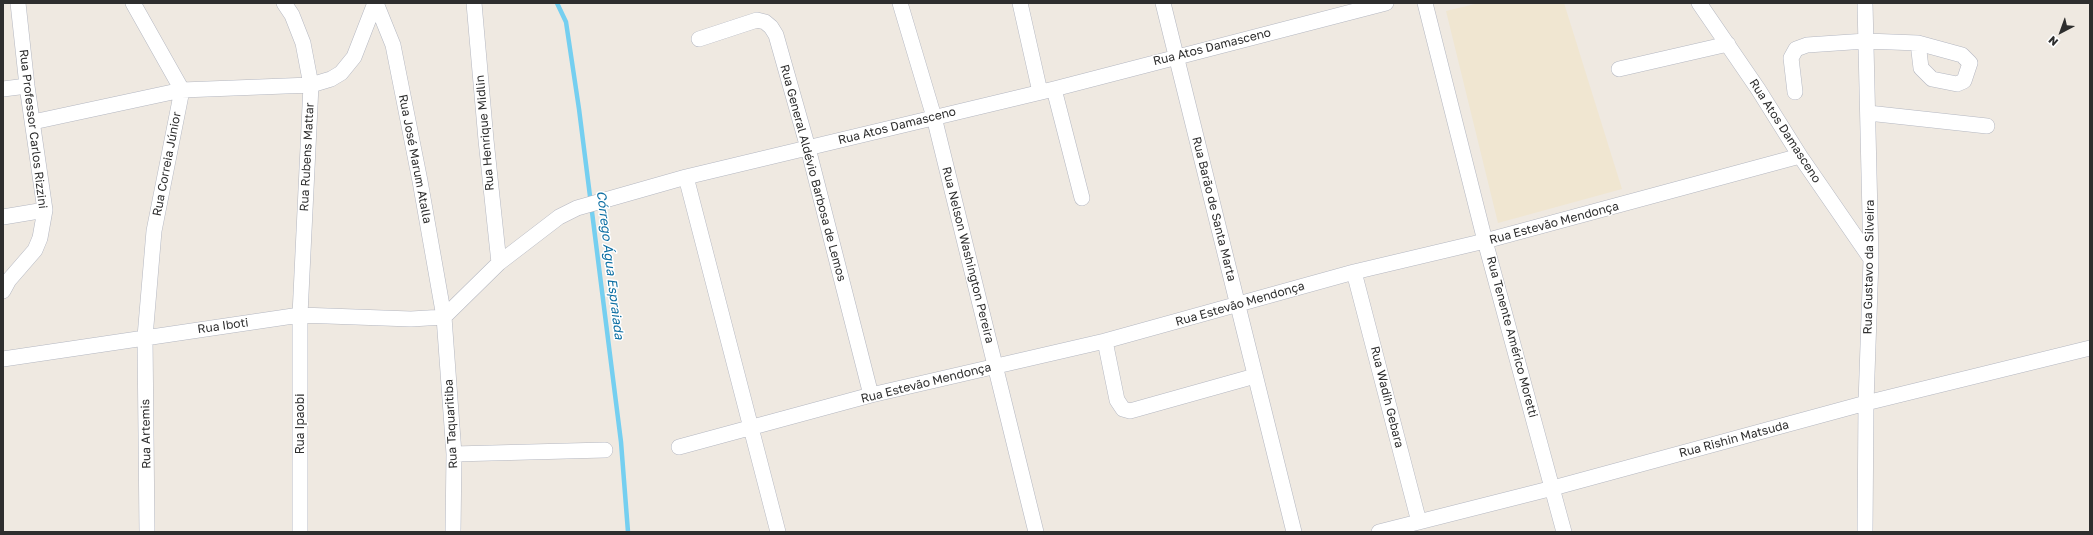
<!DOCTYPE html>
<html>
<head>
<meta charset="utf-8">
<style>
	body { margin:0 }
	#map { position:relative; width:2093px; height:535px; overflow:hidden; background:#efe9e1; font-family:"Golos Text",sans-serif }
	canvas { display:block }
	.frame { position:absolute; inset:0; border:4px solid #2e2e2e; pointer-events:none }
	.north { position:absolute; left:2041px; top:12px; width:40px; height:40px; -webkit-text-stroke:3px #fff; paint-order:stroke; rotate:221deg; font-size:11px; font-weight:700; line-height:16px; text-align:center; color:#2e2e2e }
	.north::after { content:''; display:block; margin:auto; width:14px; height:18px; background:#2e2e2e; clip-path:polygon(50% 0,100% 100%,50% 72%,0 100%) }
</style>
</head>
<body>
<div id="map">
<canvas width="2093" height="535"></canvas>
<div class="frame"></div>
<div class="north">N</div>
</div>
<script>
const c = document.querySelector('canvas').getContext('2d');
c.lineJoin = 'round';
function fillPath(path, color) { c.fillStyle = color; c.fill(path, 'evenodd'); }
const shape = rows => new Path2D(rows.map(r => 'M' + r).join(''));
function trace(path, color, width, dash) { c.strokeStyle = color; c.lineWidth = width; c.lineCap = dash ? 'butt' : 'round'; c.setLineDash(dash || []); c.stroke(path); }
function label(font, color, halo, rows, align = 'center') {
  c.font = font + ' "Golos Text",sans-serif'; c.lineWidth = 3; c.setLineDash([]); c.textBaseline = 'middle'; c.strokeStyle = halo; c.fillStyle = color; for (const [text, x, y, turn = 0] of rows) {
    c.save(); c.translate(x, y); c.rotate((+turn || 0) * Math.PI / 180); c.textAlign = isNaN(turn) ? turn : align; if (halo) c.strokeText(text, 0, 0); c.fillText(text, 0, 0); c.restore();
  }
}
fillPath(shape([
	[1479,3,1564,3,1622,189,1498,223,1446,11]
]), '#f0e6d1');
trace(shape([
	[557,3,566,22,579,109,621,442,628,532]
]), '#75cff0', 4.5);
const minor = shape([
	[133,3,182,90,154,231,145,337,147,532],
	[284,3,292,15,303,43,311,85,300,315,300,532],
	[376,3,393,45,420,181,444,317,454,454,453,532],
	[474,3,486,140,499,263],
	[900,3,934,117,1036,532],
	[1020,3,1040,92],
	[1163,3,1294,532],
	[1425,3,1485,241,1564,532],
	[1699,3,1758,89,1800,156,1871,259],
	[1865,3,1871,259,1866,403,1865,532],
	[699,39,757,20,765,22,771,27,776,35,808,148,871,395],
	[1619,69,1728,44],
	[3,89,27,86],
	[1054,89,1082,198],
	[1795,92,1791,58,1796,49,1807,45,1866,41,1918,43,1962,55,1970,63,1964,81,1957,84,1932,79,1921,68,1918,43],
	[1868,113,1987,126],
	[33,122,182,90,311,85,331,79,341,73,354,57,375,3],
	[686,177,778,532],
	[3,217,45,210],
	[1354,272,1419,522],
	[3,291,9,280,35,250,40,238,45,210,27,86,18,3],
	[444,317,499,263,559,217,577,208,686,177,1054,89,1386,3],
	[1105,341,1117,400,1123,409,1130,411,1255,376],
	[3,359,300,315,411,319,444,317],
	[679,447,871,395,1105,341,1354,272,1485,241,1800,156],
	[454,454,605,450],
	[1379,532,1553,488,1866,403,2090,348]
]);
trace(minor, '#b4b7c1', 16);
trace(minor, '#fff', 15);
label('12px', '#2e2e2e', '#fff', [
	["Rua Atos Damasceno",1212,47,-14],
	["Rua Atos Damasceno",897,126,-14],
	["Rua Professor Carlos Rizzini",33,129,83],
	["Rua Atos Damasceno",1785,131,57],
	["Rua Henrique Midlin",485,133,-95],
	["Rua Rubens Mattar",307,157,-87],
	["Rua José Marum Atalla",415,159,79],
	["Rua Correia Júnior",167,164,-79],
	["Rua General Aldévio Barbosa de Lemos",813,173,75],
	["Rua Barão de Santa Marta",1214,209,76],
	["Rua Estevão Mendonça",1554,223,-15],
	["Rua Nelson Washington Pereira",968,255,76],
	["Rua Gustavo da Silveira",1869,267,-89],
	["Rua Estevão Mendonça",1240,304,-16],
	["Rua Iboti",223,326,-8],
	["Rua Tenente Américo Moretti",1512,337,75],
	["Rua Estevão Mendonça",926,383,-14],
	["Rua Wadih Gebara",1387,397,76],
	["Rua Ipaobi",300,424,-90],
	["Rua Taquaritiba",451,424,-93],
	["Rua Artemis",146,434,-91],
	["Rua Rishin Matsuda",1734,439,-15]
]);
label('italic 13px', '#0d6fa3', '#fff', [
	["Córrego Água Espraiada",610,265,83]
]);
</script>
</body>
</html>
